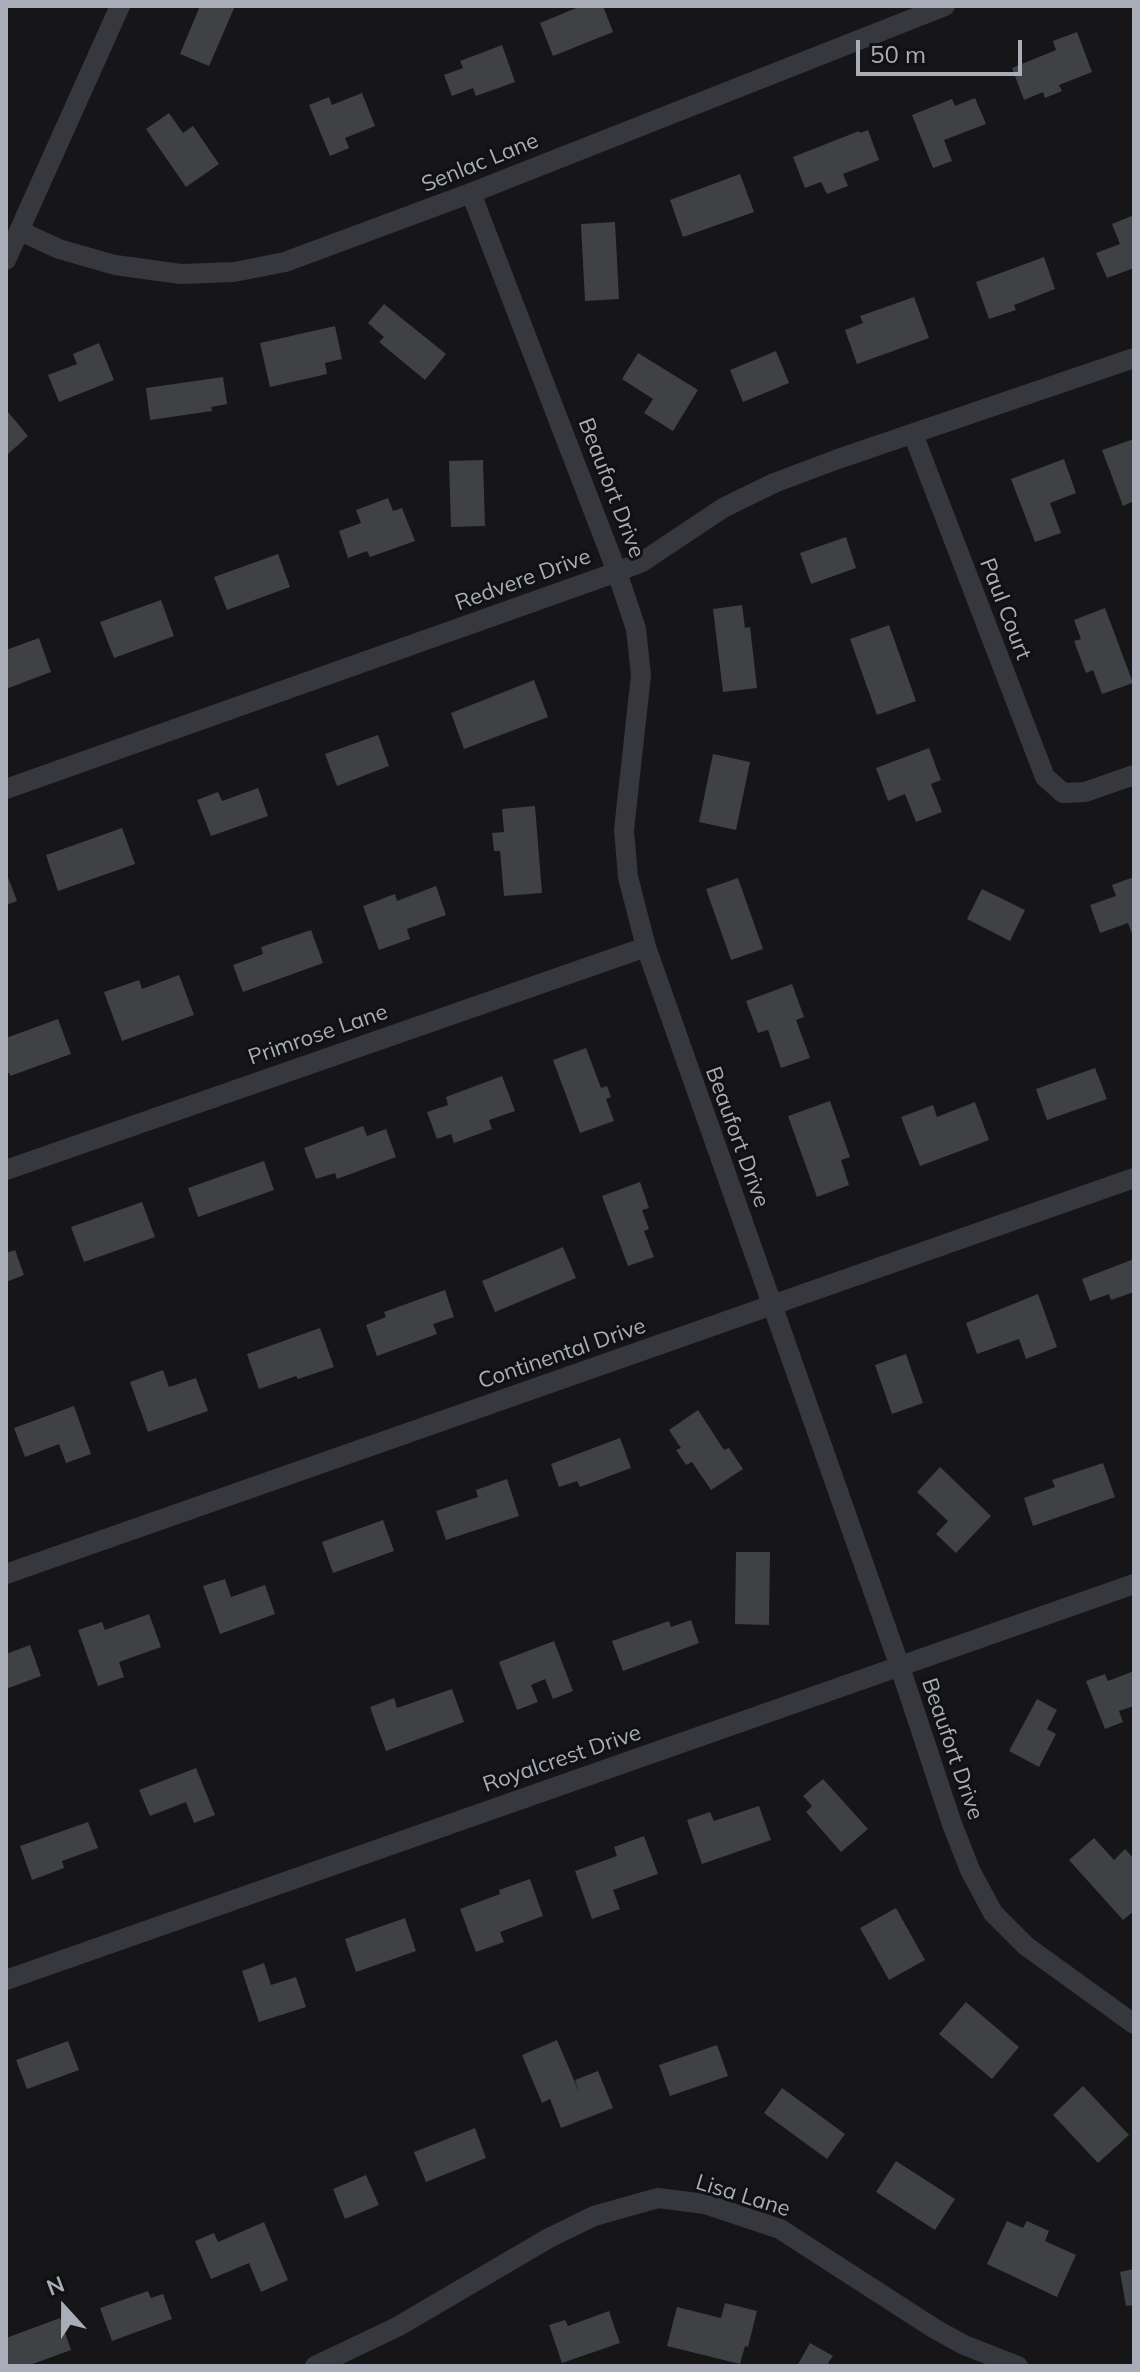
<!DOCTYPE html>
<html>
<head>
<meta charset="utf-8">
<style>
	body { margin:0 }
	#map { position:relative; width:1140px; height:2372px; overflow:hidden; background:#161618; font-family:Mulish,sans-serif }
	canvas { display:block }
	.frame { position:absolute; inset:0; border:8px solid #a8adb8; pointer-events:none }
	.north { position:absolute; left:24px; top:2268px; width:80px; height:80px; -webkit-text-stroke:6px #111113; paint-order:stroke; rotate:339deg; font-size:22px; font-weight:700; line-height:32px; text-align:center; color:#a8adb8 }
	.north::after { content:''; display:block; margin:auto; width:28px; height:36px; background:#a8adb8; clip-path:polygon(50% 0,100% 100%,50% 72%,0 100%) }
	.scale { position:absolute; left:856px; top:40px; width:166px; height:36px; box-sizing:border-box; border:4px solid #a8adb8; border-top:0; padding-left:10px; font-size:24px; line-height:28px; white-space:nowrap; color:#a8adb8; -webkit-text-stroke:6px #111113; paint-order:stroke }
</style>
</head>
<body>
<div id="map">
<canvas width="1140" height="2372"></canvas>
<div class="frame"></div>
<div class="north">N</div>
<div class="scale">50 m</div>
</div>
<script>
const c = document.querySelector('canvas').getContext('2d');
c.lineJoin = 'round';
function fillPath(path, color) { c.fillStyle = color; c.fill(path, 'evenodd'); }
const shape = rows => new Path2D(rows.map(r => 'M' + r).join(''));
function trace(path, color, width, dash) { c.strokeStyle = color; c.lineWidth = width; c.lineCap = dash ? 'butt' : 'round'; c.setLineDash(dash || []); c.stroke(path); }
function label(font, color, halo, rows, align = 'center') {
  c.font = font + ' Mulish,sans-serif'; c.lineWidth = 6; c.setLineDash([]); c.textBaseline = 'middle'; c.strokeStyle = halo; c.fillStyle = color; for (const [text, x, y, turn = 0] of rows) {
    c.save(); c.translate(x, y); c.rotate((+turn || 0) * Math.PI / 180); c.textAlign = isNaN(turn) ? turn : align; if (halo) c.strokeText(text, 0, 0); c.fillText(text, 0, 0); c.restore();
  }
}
fillPath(shape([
	[200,6,235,6,209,66,180,54],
	[581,6,603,6,613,32,553,56,540,23],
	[1077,32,1092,72,1059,85,1062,91,1045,98,1043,92,1024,100,1012,68,1056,50,1053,41],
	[502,45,515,82,476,96,473,88,452,96,444,75,463,68,460,61],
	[362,93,375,126,345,138,349,148,330,156,309,105,329,97,332,105],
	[975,98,986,124,944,140,952,161,933,168,912,115,952,99,955,106],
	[169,113,183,133,193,126,219,164,186,187,146,129],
	[868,130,879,160,843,174,848,186,827,194,821,182,805,188,793,157,859,131,860,133],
	[740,174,754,212,683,237,670,200],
	[1134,215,1134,268,1107,278,1096,253,1120,244,1112,224],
	[615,222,619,299,585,301,581,224],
	[1044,257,1055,289,1014,305,1016,310,989,319,976,282],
	[914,297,929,338,857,364,845,330,863,323,860,316],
	[384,304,446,354,425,380,379,342,384,337,368,323],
	[335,326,342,359,325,363,327,374,270,387,260,343],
	[99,343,114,380,59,402,48,375,77,364,73,354],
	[776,351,789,383,743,402,730,370],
	[638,353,698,390,673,431,644,413,653,399,622,379],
	[223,377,227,404,211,407,212,411,150,420,146,388],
	[8,412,28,436,6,456,6,414],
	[1134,439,1134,501,1123,506,1102,450],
	[1064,459,1076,493,1050,503,1061,533,1035,542,1011,479],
	[483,460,485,526,451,527,449,461],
	[388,498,393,511,402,508,415,541,370,557,367,551,348,558,339,531,361,523,356,510],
	[846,537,856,568,811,584,800,553],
	[278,554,290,587,227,610,214,577],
	[161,600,174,636,114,658,100,622],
	[742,605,745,628,750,627,757,688,723,692,713,609],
	[1105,608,1133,683,1102,694,1093,670,1086,673,1074,641,1081,639,1074,620],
	[889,625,916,701,877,715,850,639],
	[39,638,51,672,6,689,6,650],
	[534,680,548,717,464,749,451,713],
	[378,735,389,766,337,786,325,754],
	[929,748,941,780,931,784,942,812,916,822,905,794,888,801,876,768],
	[713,754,750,762,736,830,699,822],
	[258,788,268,816,211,836,197,800,218,792,222,801],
	[535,806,542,893,504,896,500,851,494,851,492,833,504,832,502,809],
	[122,828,135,864,58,891,46,855],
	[6,872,17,901,6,905],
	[1134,877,1134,939,1128,923,1100,933,1090,905,1116,896,1112,885],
	[738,878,763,949,731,960,706,889],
	[436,886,446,915,407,929,410,939,379,950,363,906,395,894,397,901],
	[982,889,1025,910,1010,941,967,919],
	[311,930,323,963,243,992,233,965,263,954,261,947],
	[179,975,194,1015,122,1041,104,992,139,980,142,989],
	[792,984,804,1017,796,1020,810,1058,781,1068,768,1030,758,1033,746,1001],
	[58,1019,71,1054,10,1076,9,1073,6,1074,6,1038],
	[586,1048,601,1088,607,1086,611,1097,606,1099,614,1121,580,1133,553,1060],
	[1095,1068,1107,1099,1047,1120,1036,1089],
	[502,1076,515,1111,489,1120,492,1129,454,1143,451,1134,437,1139,427,1112,448,1105,446,1097],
	[830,1101,850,1157,841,1160,849,1185,817,1197,788,1116],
	[975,1102,989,1140,920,1166,901,1117,933,1105,937,1117],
	[363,1126,367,1136,386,1129,396,1157,337,1179,335,1173,316,1179,304,1148],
	[264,1161,274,1190,198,1217,188,1188],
	[640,1182,649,1208,642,1210,649,1229,644,1231,654,1257,628,1266,602,1196],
	[142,1202,155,1237,84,1262,71,1227],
	[563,1247,576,1278,495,1312,482,1281],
	[15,1250,24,1275,6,1282,6,1253],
	[1134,1259,1134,1292,1111,1300,1109,1294,1090,1301,1082,1279],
	[445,1290,454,1317,433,1324,437,1334,377,1356,366,1325,386,1317,384,1312],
	[1038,1294,1057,1347,1026,1359,1019,1339,977,1354,966,1323],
	[320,1328,334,1367,298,1379,296,1376,259,1389,247,1354],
	[906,1354,923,1403,892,1414,875,1365],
	[163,1370,169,1387,196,1378,208,1411,148,1432,130,1382],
	[74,1406,91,1454,66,1463,59,1444,25,1457,14,1428],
	[698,1410,724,1450,729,1448,743,1469,711,1490,692,1462,686,1465,676,1450,681,1448,669,1430],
	[620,1438,631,1468,580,1487,577,1481,559,1487,551,1464],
	[1103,1463,1115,1497,1033,1526,1024,1498,1055,1487,1052,1480],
	[940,1467,991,1516,956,1553,936,1534,948,1521,917,1492],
	[507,1479,519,1516,446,1540,436,1511,478,1497,476,1490],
	[383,1520,394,1551,333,1573,322,1542],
	[736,1552,770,1552,769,1625,735,1624],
	[225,1579,231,1597,265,1585,275,1614,220,1634,203,1586],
	[149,1614,161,1647,119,1662,124,1677,98,1686,78,1630,102,1622,105,1630],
	[691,1620,699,1643,623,1671,612,1641,669,1621,671,1627],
	[554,1641,573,1691,553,1699,545,1679,531,1685,538,1702,517,1710,499,1662],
	[30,1645,41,1676,6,1689,6,1654],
	[1134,1671,1134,1706,1119,1711,1123,1722,1105,1729,1086,1681,1105,1674,1108,1681],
	[452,1689,464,1722,386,1751,370,1707,394,1698,397,1708],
	[1037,1699,1057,1710,1047,1729,1056,1734,1039,1767,1009,1751],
	[196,1768,215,1815,194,1823,186,1802,150,1816,139,1790],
	[823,1779,868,1829,841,1852,806,1812,812,1806,803,1796],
	[759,1806,771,1840,702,1864,687,1820,710,1812,714,1821],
	[88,1822,98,1848,62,1861,64,1868,32,1880,20,1846],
	[644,1836,658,1874,613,1890,620,1909,592,1919,575,1871,617,1856,614,1847],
	[1094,1838,1114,1860,1125,1849,1134,1859,1134,1911,1123,1920,1069,1860],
	[530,1879,543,1916,500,1932,504,1942,476,1952,460,1909,500,1894,499,1890],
	[896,1908,925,1960,889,1980,860,1928],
	[405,1918,416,1951,356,1972,345,1939],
	[264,1963,271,1985,296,1977,306,2007,259,2022,242,1971],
	[966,2002,1019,2047,992,2079,939,2034],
	[557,2040,579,2092,575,2080,598,2071,613,2108,561,2128,550,2099,542,2103,522,2055],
	[68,2041,79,2070,27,2089,16,2060],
	[717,2045,728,2076,670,2096,659,2065],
	[1083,2086,1129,2135,1098,2163,1053,2115],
	[782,2088,845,2134,827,2159,764,2113],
	[475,2128,486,2158,426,2182,414,2152],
	[896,2161,955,2199,935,2230,876,2192],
	[366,2175,379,2205,345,2219,333,2189],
	[1007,2221,1023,2228,1027,2221,1049,2231,1045,2241,1076,2255,1057,2297,987,2264],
	[264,2222,288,2280,261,2292,249,2263,211,2279,195,2241,214,2233,218,2242],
	[1134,2269,1134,2305,1126,2306,1120,2272],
	[148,2291,151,2298,163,2294,172,2319,112,2341,100,2308],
	[725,2303,757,2311,748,2347,745,2346,740,2364,667,2346,677,2307,721,2318],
	[609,2311,620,2343,562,2363,549,2325,565,2320,568,2326],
	[60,2318,71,2350,27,2366,6,2366,6,2338],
	[810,2343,833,2356,828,2363,833,2366,797,2366]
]), '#404145');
trace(shape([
	[471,193,617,572,636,629,641,675,624,830,628,877,646,947,900,1667,952,1824,970,1870,993,1913,1026,1946,1134,2024],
	[20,231,59,249,115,265,181,274,234,272,285,262,471,193,945,6],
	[6,260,120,6],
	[913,434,1045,777,1063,793,1085,792,1134,775],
	[6,789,617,572,642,562,723,508,774,483,838,459,1134,358],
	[6,1170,646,947],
	[6,1574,1134,1178],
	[6,1980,1134,1584],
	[315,2366,397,2327,549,2238,594,2216,658,2198,705,2204,780,2229,935,2329,964,2345,1018,2366]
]), '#37383d', 20);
label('22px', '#a8adb8', '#111113', [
	["Senlac Lane",480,163,-22],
	["Beaufort Drive",611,488,69],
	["Redvere Drive",523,580,-20],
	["Paul Court",1005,609,69],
	["Primrose Lane",318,1035,-19],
	["Beaufort Drive",737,1137,70],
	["Continental Drive",562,1354,-19],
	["Beaufort Drive",952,1749,71],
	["Royalcrest Drive",562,1759,-19],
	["Lisa Lane",743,2196,17]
]);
</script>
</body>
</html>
